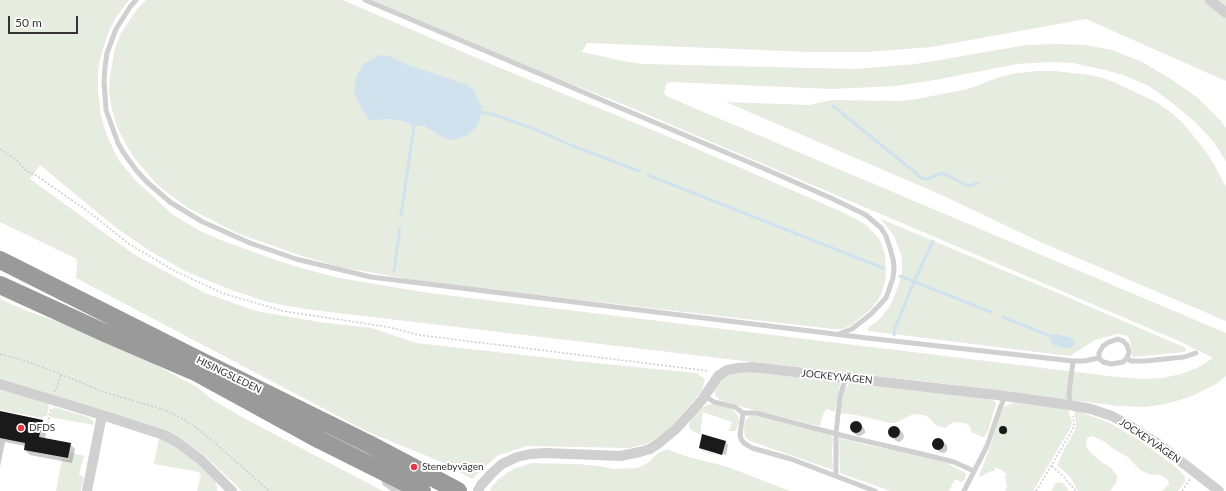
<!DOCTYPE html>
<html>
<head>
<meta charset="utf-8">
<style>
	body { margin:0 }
	#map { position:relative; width:1226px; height:491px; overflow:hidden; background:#fff; font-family:Lato,sans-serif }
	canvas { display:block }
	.scale { position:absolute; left:8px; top:16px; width:70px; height:18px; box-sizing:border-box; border:2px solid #333; border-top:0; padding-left:5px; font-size:12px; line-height:14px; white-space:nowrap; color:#333; -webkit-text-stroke:3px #fff; paint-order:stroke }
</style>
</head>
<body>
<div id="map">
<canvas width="1226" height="491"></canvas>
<div class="scale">50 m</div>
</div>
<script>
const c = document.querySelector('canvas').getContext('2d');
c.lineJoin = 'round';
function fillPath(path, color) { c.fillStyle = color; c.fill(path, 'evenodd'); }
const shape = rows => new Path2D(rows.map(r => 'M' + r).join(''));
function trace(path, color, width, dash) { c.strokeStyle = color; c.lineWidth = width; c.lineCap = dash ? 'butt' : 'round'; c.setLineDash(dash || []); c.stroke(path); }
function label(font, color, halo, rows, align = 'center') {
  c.font = font + ' Lato,sans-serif'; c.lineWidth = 4; c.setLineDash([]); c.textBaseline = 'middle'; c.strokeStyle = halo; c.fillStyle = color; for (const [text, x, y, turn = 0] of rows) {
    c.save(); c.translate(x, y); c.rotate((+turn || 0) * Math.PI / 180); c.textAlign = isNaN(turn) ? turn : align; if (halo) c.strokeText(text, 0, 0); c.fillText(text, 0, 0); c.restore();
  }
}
fillPath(shape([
	[0,0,129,0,115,19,108,33,99,63,98,75,98,90,101,116,107,136,118,159,136,181,172,214,200,231,218,239,276,260,308,270,340,278,429,293,1109,376,1142,379,1163,378,1181,374,1197,368,1213,358,1179,341,620,103,537,71,372,0,1226,0,1226,81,1086,19,932,47,867,52,810,52,587,43,582,52,623,61,643,64,854,69,916,64,1026,45,1060,44,1085,45,1112,50,1140,61,1171,79,1198,98,1221,121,1226,128,1226,161,1213,141,1196,123,1171,102,1149,86,1123,75,1105,70,1073,63,1051,62,1017,64,935,80,896,86,832,89,672,82,667,83,666,85,664,93,667,96,673,99,1226,333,1226,376,1216,384,1190,397,1166,404,1145,407,1118,406,940,383,770,364,304,309,268,302,231,290,185,271,150,251,115,227,40,165,30,179,135,255,205,293,256,311,319,322,372,328,416,343,585,362,696,373,705,379,702,391,665,434,646,444,629,448,527,446,497,456,472,479,444,463,366,431,76,278,77,259,0,222],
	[146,0,343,0,493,65,667,136,840,211,856,219,866,225,873,232,880,240,885,254,886,273,885,281,882,292,878,300,871,309,853,324,843,329,833,329,425,282,340,267,299,255,239,234,188,208,165,191,156,183,135,159,128,148,117,127,111,105,109,91,110,76,115,48,121,33,137,9],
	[395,59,409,65,436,75,482,108,480,120,443,138,424,126,414,126,403,121,388,119,370,119,363,112,354,93,363,64,370,61],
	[1038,71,1055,71,1090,75,1103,78,1116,83,1156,102,1169,111,1182,122,1204,149,1213,163,1226,187,1226,321,1040,242,946,197,726,102,809,105,832,100,900,101,917,99,968,89,1000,77,1017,73],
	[881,219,1060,294,1186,348,1185,352,1132,357,1131,344,1128,336,1117,334,1095,340,1070,356,868,331,868,328,879,320,890,306,898,287,902,273,902,257,894,236],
	[0,299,27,311,75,328,139,356,197,387,213,400,240,416,383,491,242,491,206,457,182,439,167,431,0,379],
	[737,370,839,381,840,384,835,412,826,409,822,417,820,426,750,409,720,400,715,395,714,389,725,374],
	[850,383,983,398,993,400,996,403,996,406,994,410,988,431,985,436,983,437,971,432,970,426,965,423,955,422,950,424,946,428,937,426,927,416,923,415,913,414,895,423,890,423,856,415,840,413,844,389],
	[0,388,49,404,47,416,44,416,43,418,0,410],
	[1015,403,1068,409,1072,423,1070,429,1033,491,1005,491,1007,487,1005,476,1007,474,1002,470,997,468,995,468,995,471,991,471,980,477,979,476,992,442,994,434,1001,411,1004,407,1010,404],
	[711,404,730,408,735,412,738,416,739,421,737,428,735,431,728,431,730,428,732,422,703,412,700,435,691,430,689,426,690,420,700,408],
	[53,407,88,417,93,421,94,425,50,417,52,409],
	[1074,410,1108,422,1142,442,1178,469,1185,477,1185,482,1178,491,1162,491,1169,484,1169,482,1166,478,1159,475,1149,474,1140,470,1128,457,1112,448,1105,442,1092,436,1087,438,1086,446,1090,452,1099,460,1111,468,1117,476,1117,478,1116,483,1110,491,1078,491,1071,478,1057,465,1066,446,1075,430,1076,423],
	[752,415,769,419,831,435,833,439,832,452,833,470,750,441,745,437,744,427,745,421,749,417],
	[161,437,187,453,215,480,217,487,217,491,197,491,201,475,199,472,154,464,159,438],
	[839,438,852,441,866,445,917,454,946,463,964,472,966,475,965,479,961,482,955,479,949,491,890,491,840,473],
	[667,449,685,456,728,467,790,491,490,491,492,486,500,478,513,469,532,463,577,464,599,466,614,469,637,468,648,463,658,453],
	[70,452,84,456,79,474,84,477,81,491,56,491,62,459,69,460],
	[1060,482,1064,484,1069,491,1051,491,1056,483]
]), '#e6ecdf');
fillPath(shape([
	[380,55,389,56,409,65,468,85,474,91,482,108,480,120,475,128,468,135,454,140,443,138,424,126,414,126,403,121,388,119,370,120,363,112,354,93,356,77,363,64],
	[1057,334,1071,338,1075,341,1074,345,1071,348,1064,348,1056,346,1052,344,1049,337,1052,335]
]), '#cfe2ee');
fillPath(shape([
	[0,412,42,421,47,426,45,439,70,444,75,449,72,463,30,455,25,450,25,446,5,442,0,467],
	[855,422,858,422,864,428,865,431,865,433,862,435,859,436,856,435,851,429,851,426],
	[893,427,897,427,903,433,904,436,903,439,901,441,898,442,895,440,889,434,891,428],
	'1000.5 431a3.5 3.5 0 1 1 7 0a3.5 3.5 0 1 1-7 0Z',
	[937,439,940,439,947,445,947,451,944,453,939,452,933,446,935,440],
	[725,442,728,445,726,455,702,448,702,450,725,457,703,451,700,448]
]), '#0003');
trace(shape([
	[833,106,922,178,927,179,941,173,947,175,966,185,969,186,978,183],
	[482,112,495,115,537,130,573,146,639,171],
	[648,175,883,268],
	[401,216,414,126],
	[394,271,400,228],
	[900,276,991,312],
	[1003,317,1050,336],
	[894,335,895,328,914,282,933,241]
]), '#cfe2ee', 3);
fillPath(shape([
	[0,411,43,420,39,437,71,443,68,458,24,450,25,443,0,438],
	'850 427a6 6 0 1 1 12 0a6 6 0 1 1-12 0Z',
	'888 432a6 6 0 1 1 12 0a6 6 0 1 1-12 0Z',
	'999 430a4 4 0 1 1 8 0a4 4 0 1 1-8 0Z',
	[702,434,726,441,722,455,699,448],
	'932 444a6 6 0 1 1 12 0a6 6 0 1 1-12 0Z'
]), '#1a1a1a');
trace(shape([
	[0,149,17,160,25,170,37,176,89,212,129,244,175,271,222,293,283,311,388,327,419,335,709,371],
	[0,354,22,360,53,371,104,392,165,410,181,418,193,425,215,443,269,491],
	[55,392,61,375],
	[46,431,51,409],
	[1052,466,1061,474,1076,491],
	[1036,491,1073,429,1074,423,1073,416],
	[1182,491,1190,479]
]), '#cdcdcd', 1.5, [2, 2]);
trace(shape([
	[136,0,130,7,116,29,107,53,105,67,104,81,106,110,118,143,123,152,136,170,147,182,170,202,201,221,250,243,296,259,371,277,867,338,1073,361,1084,361,1099,358,1103,362,1111,364,1123,362,1127,358,1129,352,1127,345,1123,341,1118,339,1109,342,1103,346,1099,353,1099,358],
	[365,0,765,169,831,198,866,215,881,228,886,236,890,248,893,259,894,267,893,278,886,298,871,314,852,329,841,333],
	[1127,358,1131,361,1145,361,1184,357,1196,353],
	[705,396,714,402,735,407,743,413,740,435,741,439,744,443,752,448,791,459,875,491],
	[1070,405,1069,393,1073,361],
	[743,413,756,413,852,438,922,454,954,462,974,471],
	[836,475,836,433,840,397,844,383,848,379],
	[964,491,987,446,999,411,1005,396]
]), '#d0d0d0', 5);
trace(shape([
	[1210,0,1226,13],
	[0,384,102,415,164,435,177,442,201,460,232,491],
	[387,482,400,491],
	[87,491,102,415],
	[478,491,481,485,492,473,502,464,517,457,530,454,545,453,620,456,640,452,650,449,659,443,676,429,702,400,718,376,727,370,738,368,752,367,997,395,1070,405,1091,409,1112,416,1130,426,1161,446,1219,491]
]), '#d0d0d0', 10);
trace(shape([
	[0,260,201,361,369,444,458,491],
	[0,285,105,333,193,371],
	[183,365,320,440,422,491]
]), '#9a9a9a', 18);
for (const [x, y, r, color] of [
	[21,428,4,"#e63946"],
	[414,467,4,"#e63946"]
]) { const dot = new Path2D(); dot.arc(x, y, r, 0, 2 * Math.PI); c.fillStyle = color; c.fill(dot); trace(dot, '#fff', 1.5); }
label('10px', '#333', '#fff', [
	["HISINGSLEDEN",229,375,26],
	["JOCKEYVÄGEN",837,377,6],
	["JOCKEYVÄGEN",1150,441,34]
]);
label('10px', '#333', '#fff', [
	["DFDS",29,428],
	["Stenebyvägen",422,467]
], 'left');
</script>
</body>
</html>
